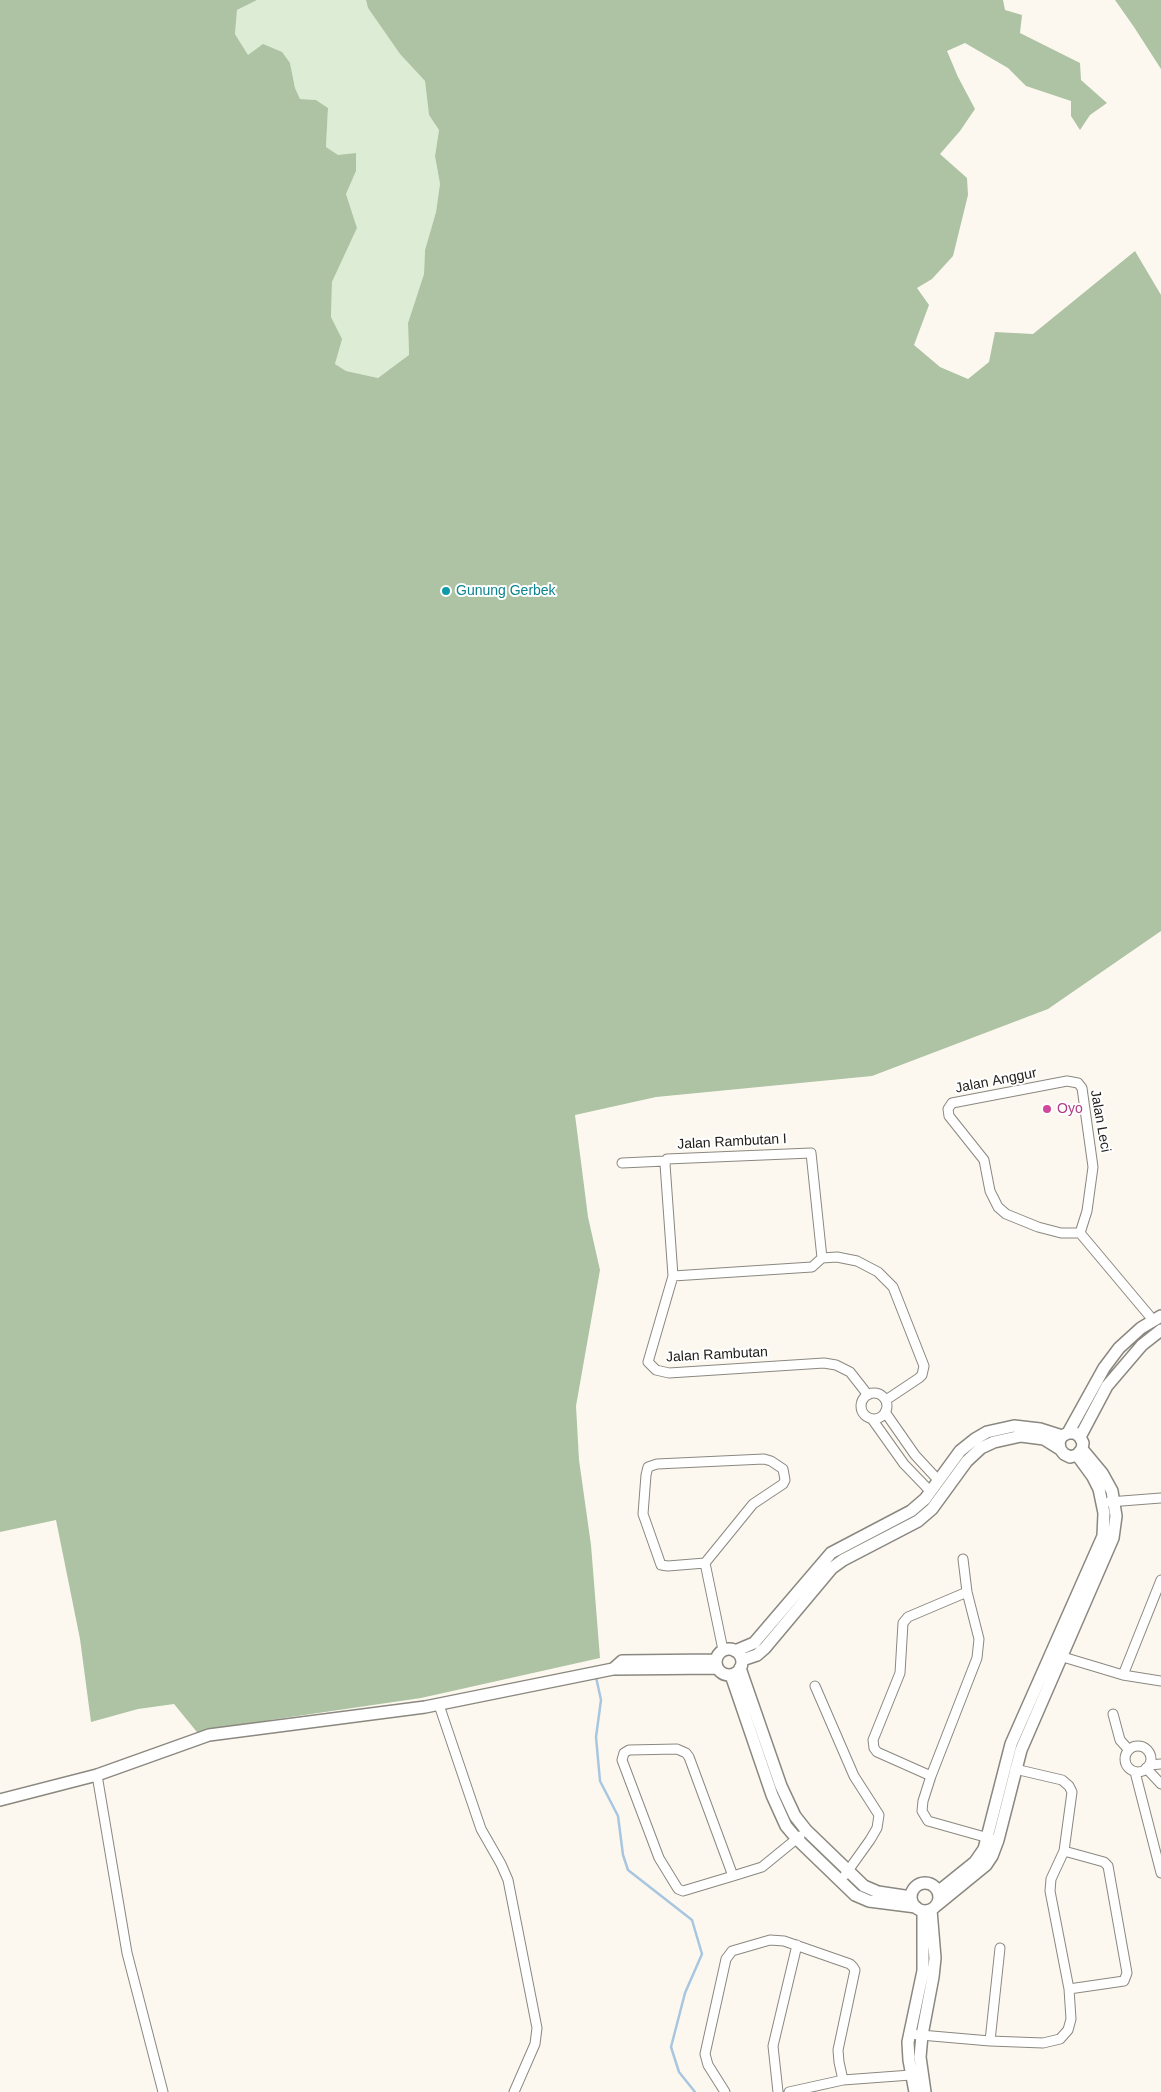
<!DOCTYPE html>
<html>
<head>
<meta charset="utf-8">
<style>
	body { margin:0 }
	canvas { display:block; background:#fcf8ef }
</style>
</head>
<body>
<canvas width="1161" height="2092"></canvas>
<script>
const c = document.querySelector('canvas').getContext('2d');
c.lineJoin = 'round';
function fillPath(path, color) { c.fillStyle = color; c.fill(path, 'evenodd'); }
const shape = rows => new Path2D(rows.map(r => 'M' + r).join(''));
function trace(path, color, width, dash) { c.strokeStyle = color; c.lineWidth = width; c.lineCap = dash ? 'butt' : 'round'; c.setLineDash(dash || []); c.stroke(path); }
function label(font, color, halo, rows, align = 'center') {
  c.font = font + ' Arial,sans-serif'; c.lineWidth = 4; c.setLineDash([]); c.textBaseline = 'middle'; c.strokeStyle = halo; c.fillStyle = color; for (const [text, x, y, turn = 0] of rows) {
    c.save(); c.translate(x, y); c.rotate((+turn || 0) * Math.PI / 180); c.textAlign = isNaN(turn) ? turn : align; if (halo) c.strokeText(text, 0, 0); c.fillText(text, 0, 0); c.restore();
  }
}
fillPath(shape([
	[257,0,366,0,368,8,400,54,425,81,429,115,439,130,435,156,440,184,436,212,425,250,424,274,408,323,409,356,378,378,346,371,335,364,341,339,331,317,332,282,357,228,346,194,356,171,355,153,338,156,326,147,328,108,316,100,300,99,295,88,290,63,248,56,235,34,237,10]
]), '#ddedd5');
fillPath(shape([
	[0,0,257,0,237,10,235,34,248,55,263,44,282,52,290,63,295,88,300,99,316,100,328,108,326,147,338,155,356,153,356,171,346,194,357,228,332,282,331,317,342,339,335,364,346,371,378,378,409,355,408,323,424,274,425,250,436,212,440,184,435,156,439,130,429,115,425,81,400,54,368,8,366,0,1003,0,1005,10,1022,15,1020,33,1080,63,1081,80,1107,103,1090,115,1080,130,1071,116,1071,101,1026,86,1008,68,965,43,947,51,958,77,975,109,960,131,940,154,967,178,968,195,953,256,932,279,917,288,929,305,914,345,940,367,968,379,989,362,995,332,1033,334,1135,251,1161,295,1161,931,1048,1009,872,1076,656,1097,575,1115,588,1217,600,1270,576,1406,579,1460,591,1545,600,1658,421,1698,270,1720,201,1737,174,1704,138,1709,91,1722,80,1639,56,1520,0,1532],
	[1115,0,1161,0,1161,69,1134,27]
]), '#adc3a3');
trace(shape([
	[596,1677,601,1700,596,1737,600,1781,618,1816,623,1855,628,1870,692,1920,702,1954,685,1993,671,2047,679,2072,695,2092]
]), '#a9c6e1', 2.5);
const street = shape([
	[622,1163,665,1161],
	[1080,1233,1087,1211,1093,1167,1082,1088,1078,1083,1067,1081,952,1103,948,1109,949,1116,984,1160,990,1191,998,1207,1006,1214,1038,1227,1061,1233,1080,1233,1153,1320],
	[822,1258,811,1153,667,1159,665,1164,673,1276,648,1362,656,1370,669,1373,824,1363,836,1365,850,1372,868,1395],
	[673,1276,812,1267,822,1258,837,1257,857,1261,878,1272,893,1287,924,1366,922,1375,919,1378,886,1400],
	'861 1406a13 13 0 1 1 26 0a13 13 0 1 1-26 0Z',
	[885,1412,915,1455,939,1481],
	[872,1419,904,1464,931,1492],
	[764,1459,771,1461,783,1469,785,1480,783,1484,753,1504,705,1563,668,1566,661,1565,643,1514,646,1475,648,1467,657,1464,764,1459],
	[1109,1502,1161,1498],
	[963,1559,967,1592,979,1639,977,1658,931,1776,923,1801,922,1811,928,1821,992,1839],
	[705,1563,723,1650],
	[1063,1657,1123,1675,1161,1681],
	[1123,1675,1161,1580],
	[815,1686,854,1776,879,1815,877,1828,870,1840,845,1875],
	[439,1705,481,1829,501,1864,508,1880,537,2028,535,2044,514,2092],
	[1113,1714,1120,1740,1128,1749],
	'1125 1759a13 13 0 1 1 26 0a13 13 0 1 1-26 0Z',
	[677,1749,686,1753,689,1757,733,1876,683,1891,678,1889,659,1858,622,1760,624,1753,629,1750,677,1749],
	[1149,1765,1161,1764],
	[1146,1768,1161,1784],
	[1135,1772,1161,1873],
	[97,1775,127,1953,163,2092],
	[931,1776,877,1752,874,1748,873,1740,900,1673,903,1623,908,1617,967,1592],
	[1064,1851,1104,1862,1108,1866,1127,1973,1124,1981,1069,1989],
	[733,1876,762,1867,800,1836],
	[909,2034,990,2041,1043,2043,1060,2039,1068,2030,1071,2019,1069,1989,1050,1891,1051,1879,1064,1851,1072,1792,1069,1786,1062,1780,1015,1769],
	[990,2041,1000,1948],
	[725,2092,708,2065,705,2054,726,1959,732,1951,770,1940,784,1941,850,1964,853,1967,855,1970,838,2050,839,2062,843,2080],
	[778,2092,773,2046,797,1945],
	[789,2092,843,2080,911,2075]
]);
const secondary = shape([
	[1068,1433,1104,1368,1119,1348,1141,1328,1161,1316],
	[1080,1437,1075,1433,1068,1433,1062,1436,1059,1442,1060,1449,1064,1454,1070,1457,1077,1455,1082,1449,1083,1443,1080,1437,1107,1386,1142,1345,1161,1330],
	'716 1662a13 13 0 1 1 26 0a13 13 0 1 1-26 0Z',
	[735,1651,754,1643,831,1553,911,1511,925,1499,960,1451,975,1439,987,1432,1014,1426,1040,1429,1062,1436],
	[742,1660,757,1655,765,1648,832,1568,843,1560,918,1521,932,1509,967,1461,981,1448,994,1442,1021,1436,1044,1439,1060,1449],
	[740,1668,781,1786,795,1816,806,1830,864,1886,878,1892,911,1897],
	[613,1669,622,1661,716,1660],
	[731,1675,772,1795,786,1826,797,1839,855,1895,869,1901,916,1907],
	[0,1800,97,1775,209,1735,425,1707,613,1669,717,1668],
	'911 1897a14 14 0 1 1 28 0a14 14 0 1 1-28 0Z',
	[939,1891,975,1862,984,1849,1011,1744,1103,1536,1104,1513,1099,1489,1093,1477,1077,1455],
	[937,1905,986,1865,992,1856,998,1840,1021,1750,1113,1538,1116,1516,1112,1491,1102,1473,1082,1449],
	[915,2092,909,2060,908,2042,923,1971,923,1911],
	[925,2092,920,2057,922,2035,933,1977,935,1958,931,1910]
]);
trace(street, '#8b8880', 11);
trace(secondary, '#8b8880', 14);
trace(street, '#fff', 9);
trace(secondary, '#fff', 11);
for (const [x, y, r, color] of [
	[446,591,5,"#0f9aa8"],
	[1047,1109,5,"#d1479c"]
]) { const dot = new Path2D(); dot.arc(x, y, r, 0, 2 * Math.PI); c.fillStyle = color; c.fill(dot); trace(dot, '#fff', 2); }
label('14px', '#0d838f', '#fff', [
	["Gunung Gerbek",456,591]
], 'left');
label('14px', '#23211e', '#fff', [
	["Jalan Anggur",996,1081,-11],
	["Jalan Leci",1100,1121,80],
	["Jalan Rambutan I",732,1142,-3],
	["Jalan Rambutan",717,1355,-3]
]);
label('14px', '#b23c85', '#fff', [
	["Oyo",1057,1109]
], 'left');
</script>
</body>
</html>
